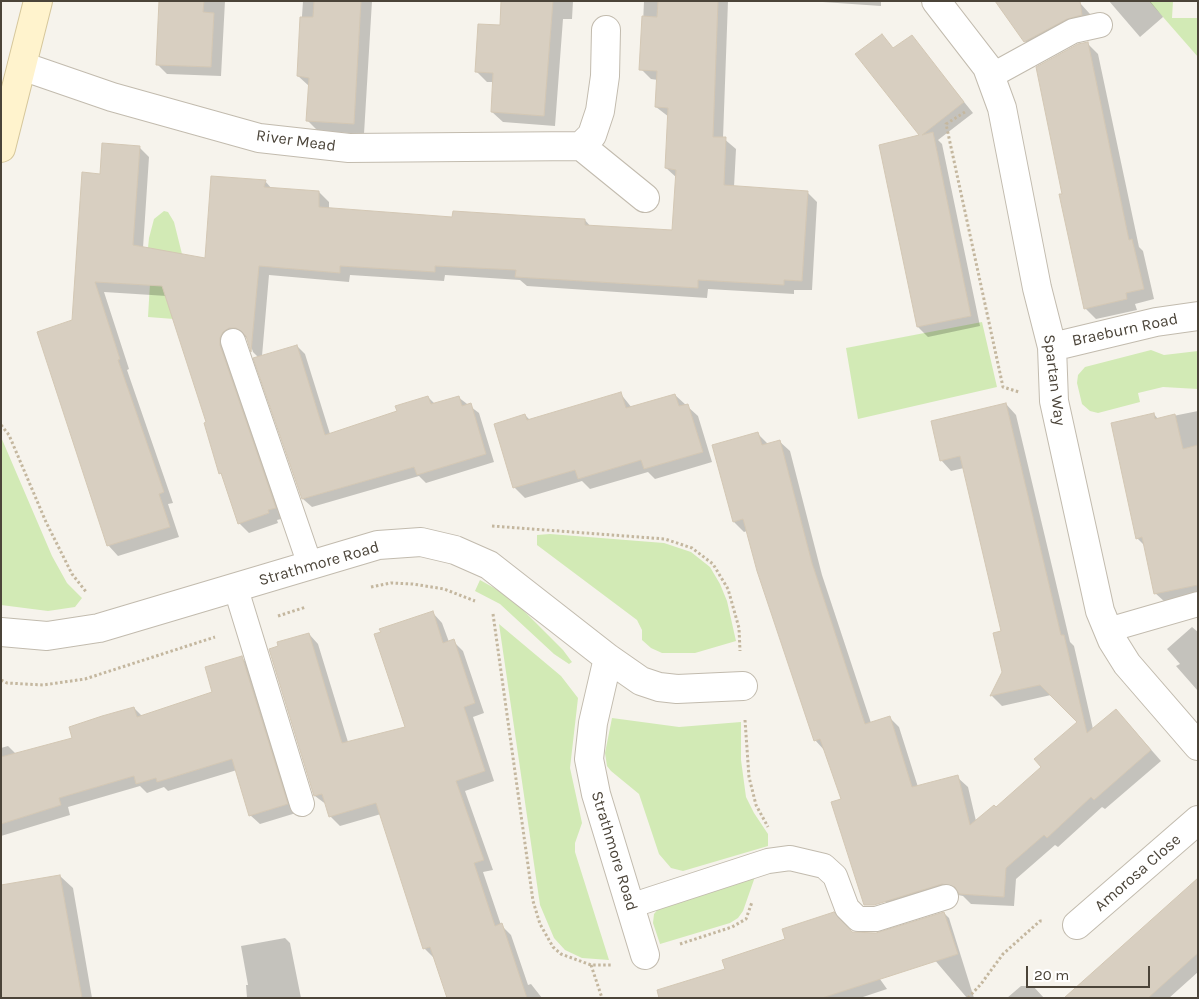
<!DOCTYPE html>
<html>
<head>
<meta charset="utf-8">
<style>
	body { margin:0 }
	#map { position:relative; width:1199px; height:999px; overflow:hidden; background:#f6f3ec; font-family:Karla,sans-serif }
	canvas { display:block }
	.frame { position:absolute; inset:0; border:2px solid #4b4439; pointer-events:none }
	.scale { position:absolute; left:1026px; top:966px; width:124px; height:22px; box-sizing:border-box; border:2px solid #4b4439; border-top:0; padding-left:6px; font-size:15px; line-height:18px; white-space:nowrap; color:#4b4439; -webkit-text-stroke:4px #fff; paint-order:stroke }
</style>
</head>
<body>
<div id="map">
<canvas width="1199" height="999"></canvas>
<div class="frame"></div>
<div class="scale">20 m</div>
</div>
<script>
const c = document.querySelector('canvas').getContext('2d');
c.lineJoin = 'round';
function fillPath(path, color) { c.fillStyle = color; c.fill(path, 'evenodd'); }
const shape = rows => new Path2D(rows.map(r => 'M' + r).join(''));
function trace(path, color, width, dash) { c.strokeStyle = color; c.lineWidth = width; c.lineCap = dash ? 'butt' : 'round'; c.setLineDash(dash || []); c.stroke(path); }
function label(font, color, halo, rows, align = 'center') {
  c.font = font + ' Karla,sans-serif'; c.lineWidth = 4.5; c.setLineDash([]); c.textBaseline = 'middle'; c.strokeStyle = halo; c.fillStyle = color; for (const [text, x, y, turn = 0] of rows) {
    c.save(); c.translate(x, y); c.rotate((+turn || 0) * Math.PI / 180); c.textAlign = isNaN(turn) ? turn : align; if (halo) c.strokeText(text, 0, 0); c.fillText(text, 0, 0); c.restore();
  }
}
fillPath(shape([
	[1149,1,1173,1,1172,18,1198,18,1198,57],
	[164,211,168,212,174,222,182,254,174,319,148,317,152,249,148,248,149,238,154,219],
	[982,322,997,387,858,419,846,348],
	[1151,350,1164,355,1198,351,1198,389,1163,387,1138,393,1140,402,1098,413,1090,411,1082,404,1077,383,1078,375,1085,367],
	[1,437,52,556,67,583,82,598,75,607,48,611,1,605],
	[550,534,664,543,691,552,710,567,720,584,727,601,736,641,695,653,662,653,651,648,642,640,642,630,637,620,537,545,537,535],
	[480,580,503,593,522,609,563,650,572,662,569,664,554,654,500,604,475,591],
	[499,624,561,676,578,698,570,768,582,823,575,843,575,852,609,960,582,958,565,950,554,938,540,905],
	[612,718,679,727,741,722,741,760,746,797,754,813,768,834,768,846,683,871,671,868,659,854,639,794,611,771,607,766,605,753],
	[756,874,743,911,738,918,730,923,660,944,653,923,654,914,659,908]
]), '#d2eab5');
fillPath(shape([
	[160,1,225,1,221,76,167,74,157,64],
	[303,1,372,1,364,134,318,131,307,120,309,86,298,76],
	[503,1,573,1,572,19,563,19,555,126,503,122,492,112,494,82,487,82,476,71,501,27],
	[644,1,728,1,723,138,736,149,734,187,807,192,817,202,812,290,794,290,794,294,708,289,707,298,527,286,520,280,445,275,444,281,350,275,349,282,269,275,262,356,297,346,305,354,330,434,398,412,428,397,435,404,458,397,479,413,494,462,426,483,419,476,312,507,303,499,258,357,253,352,248,337,240,338,285,518,277,520,278,523,249,533,239,523,224,477,220,473,207,423,167,296,104,292,129,369,127,370,173,503,168,504,179,537,118,556,108,545,73,321,101,175,139,147,149,157,143,248,206,259,265,181,272,189,319,192,329,202,329,209,454,218,585,220,591,227,673,231,677,178,666,168,669,117,656,107,658,80,651,79,641,69],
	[808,1,881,1,881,6],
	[1109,1,1150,1,1163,17,1140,37],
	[1080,3,1090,14,1092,25,1036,52,1025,41],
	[911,36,973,113,938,140,942,144,980,326,928,337,918,327,921,136],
	[1087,43,1098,54,1139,247,1143,251,1154,299,1135,304,1137,310,1096,319,1085,308],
	[620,393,632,408,675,395,698,416,712,462,655,479,648,472,590,489,582,481,525,498,514,487,525,415,530,420],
	[1006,404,1016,415,1070,642,1074,646,1093,729,1126,721,1161,761,1105,809,1102,807,1058,847,1055,845,1016,879,1014,906,971,904,963,896,953,894,895,912,885,901,842,800,825,751,815,740,747,531,744,532,734,522,758,434,768,444,779,441,790,451,822,575,871,723,889,717,899,727,918,787,957,777,968,787,976,821,996,808,1043,767,1079,722,1051,695,1002,706,992,696,1003,672,1002,631,964,468,951,471,941,460],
	[1198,411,1198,596,1165,602,1155,593,1146,547,1137,538,1154,414,1158,419],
	[433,613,442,623,449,642,453,641,463,651,484,713,473,717,494,781,465,791,493,870,483,872,501,925,511,935,528,985,531,984,542,998,450,998,434,958,425,949,381,814,340,826,330,816,327,805,315,796,309,634,318,644,348,742,407,728],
	[1192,627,1198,632,1198,691,1176,666,1180,664,1167,649],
	[242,658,251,667,296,813,260,824,250,815,237,770,168,791,164,787,147,793,140,786,68,807,70,815,1,836,1,748,8,746,16,754,74,738,134,708,142,716,214,693],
	[60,876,73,888,92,998,1,998],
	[1198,901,1198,972,1169,998,1066,998],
	[944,913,949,918,974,998,967,998,905,925],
	[841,924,887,989,860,998,670,998,728,970],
	[285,938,290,943,301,998,247,998,246,985,248,985,241,946],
	[1021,986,1033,986,1044,998,1007,998]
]), '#0003');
const building = shape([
	[159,1,204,1,203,12,214,13,211,67,156,65,159,1],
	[314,1,361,1,354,124,306,121,309,78,297,76,300,17,313,17,314,1],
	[501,1,553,1,544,116,491,112,493,73,475,72,478,24,500,25,501,1],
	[658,1,718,1,713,137,726,137,724,185,808,191,802,281,784,280,784,285,698,280,698,288,515,277,516,270,435,266,435,272,340,266,340,273,259,266,251,352,246,336,236,328,229,328,223,332,220,338,220,345,276,508,268,510,269,513,238,524,221,473,219,474,204,423,206,422,162,286,95,282,120,359,118,360,164,492,159,494,170,527,107,546,37,332,72,320,82,172,100,174,102,143,140,146,133,245,205,258,211,176,266,180,264,187,319,191,319,207,452,217,453,211,532,216,585,219,585,225,672,230,676,170,665,168,668,108,655,107,657,71,639,70,642,16,657,17,658,1],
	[995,1,1080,1,1082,15,1067,19,1024,42,995,1],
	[882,34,893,48,912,35,964,102,922,135,933,132,971,316,917,327,879,145,919,135,855,54,882,34],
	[1088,42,1129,240,1132,239,1144,289,1126,293,1127,299,1084,309,1059,194,1062,194,1036,67,1078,44,1088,42],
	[297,345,325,435,397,411,395,406,428,396,431,404,459,396,462,406,471,403,486,454,417,475,414,467,302,499,253,358,297,345],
	[621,392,626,408,675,394,679,406,688,404,703,452,644,469,641,460,578,479,575,470,513,488,494,424,525,414,527,420,621,392],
	[1006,403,1061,635,1064,635,1087,733,1116,709,1151,750,1094,800,1091,797,1047,838,1044,835,1006,868,1004,897,959,894,955,887,942,884,874,905,864,905,831,802,841,799,820,739,814,741,757,571,743,519,733,522,712,445,758,432,762,445,780,440,812,563,865,724,890,716,912,787,958,775,970,825,994,805,996,807,1041,767,1034,759,1077,722,1040,685,990,696,1002,672,993,633,1001,631,960,456,940,461,931,421,1006,403],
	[1154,413,1155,419,1175,414,1183,449,1198,445,1198,585,1154,594,1142,537,1136,539,1111,423,1154,413],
	[433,611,443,643,454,639,475,703,464,707,485,771,456,781,484,860,474,863,495,926,502,923,527,998,447,998,430,947,423,949,376,803,329,817,322,794,314,796,269,649,278,646,277,642,309,633,342,743,405,727,374,634,381,632,379,629,433,611],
	[242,656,288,804,249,816,232,759,157,782,156,778,136,784,134,776,59,798,61,805,1,824,1,757,72,738,69,727,102,716,134,707,137,717,212,692,205,667,242,656],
	[60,875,82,998,1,998,1,885,60,875],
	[1198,878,1198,953,1148,998,1064,998,1198,878],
	[834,912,852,932,876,933,944,912,958,954,822,998,659,998,657,990,725,969,722,960,785,939,782,929,834,912]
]);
fillPath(building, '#d8cfc1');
trace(building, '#d3c7b4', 1);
const lane = shape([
	[991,76,1073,31,1100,25],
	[233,341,310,565],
	[236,589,302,804],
	[1108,630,1198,604],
	[630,906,768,861,790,858,824,866,835,876,847,908,858,919,876,919,946,897]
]);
const street = shape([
	[936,1,987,67,1002,108,1037,288,1052,347,1054,401,1100,611,1112,640,1127,664,1198,746],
	[22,66,112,97,259,138,349,148,581,146,592,135,600,111,605,76,606,30],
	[581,146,645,198],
	[1052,347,1156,322,1198,316],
	[1,632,47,636,99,628,378,545,421,542,455,550,489,565,608,658,641,681,659,687,677,689,743,686],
	[608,658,593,723,589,759,596,794,645,955],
	[1077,925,1198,820]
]);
const secondary = shape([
	[1,148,38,1]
]);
trace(lane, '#c2bbae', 26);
trace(street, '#c2bbae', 30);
trace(secondary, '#d6c79b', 30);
trace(shape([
	[965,112,946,124,1003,387,1019,392],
	[1,425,9,435,46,522,72,574,87,593],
	[492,526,665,539,692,548,713,564,728,589,739,628,740,651],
	[371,587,391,583,413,584,444,589,475,601],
	[493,614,533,901,540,924,553,947,561,954,591,965,612,965],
	[278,616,306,607],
	[1,680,7,683,43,685,85,679,215,637],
	[745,720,749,777,756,805,768,827],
	[680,944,732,927,746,919,752,902],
	[591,965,602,998],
	[968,998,981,984,1003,954,1040,921,1043,921]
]), '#c4b79f', 3, [2.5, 2.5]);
trace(lane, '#fff', 24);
trace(street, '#fff', 28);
trace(secondary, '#fff3cd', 28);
label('16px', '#4b4439', '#fff', [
	["River Mead",296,141,8],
	["Braeburn Road",1125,330,-12],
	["Spartan Way",1054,380,83],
	["Strathmore Road",319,564,-16],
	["Strathmore Road",614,851,73],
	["Amorosa Close",1138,873,-41]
]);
</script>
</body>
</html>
